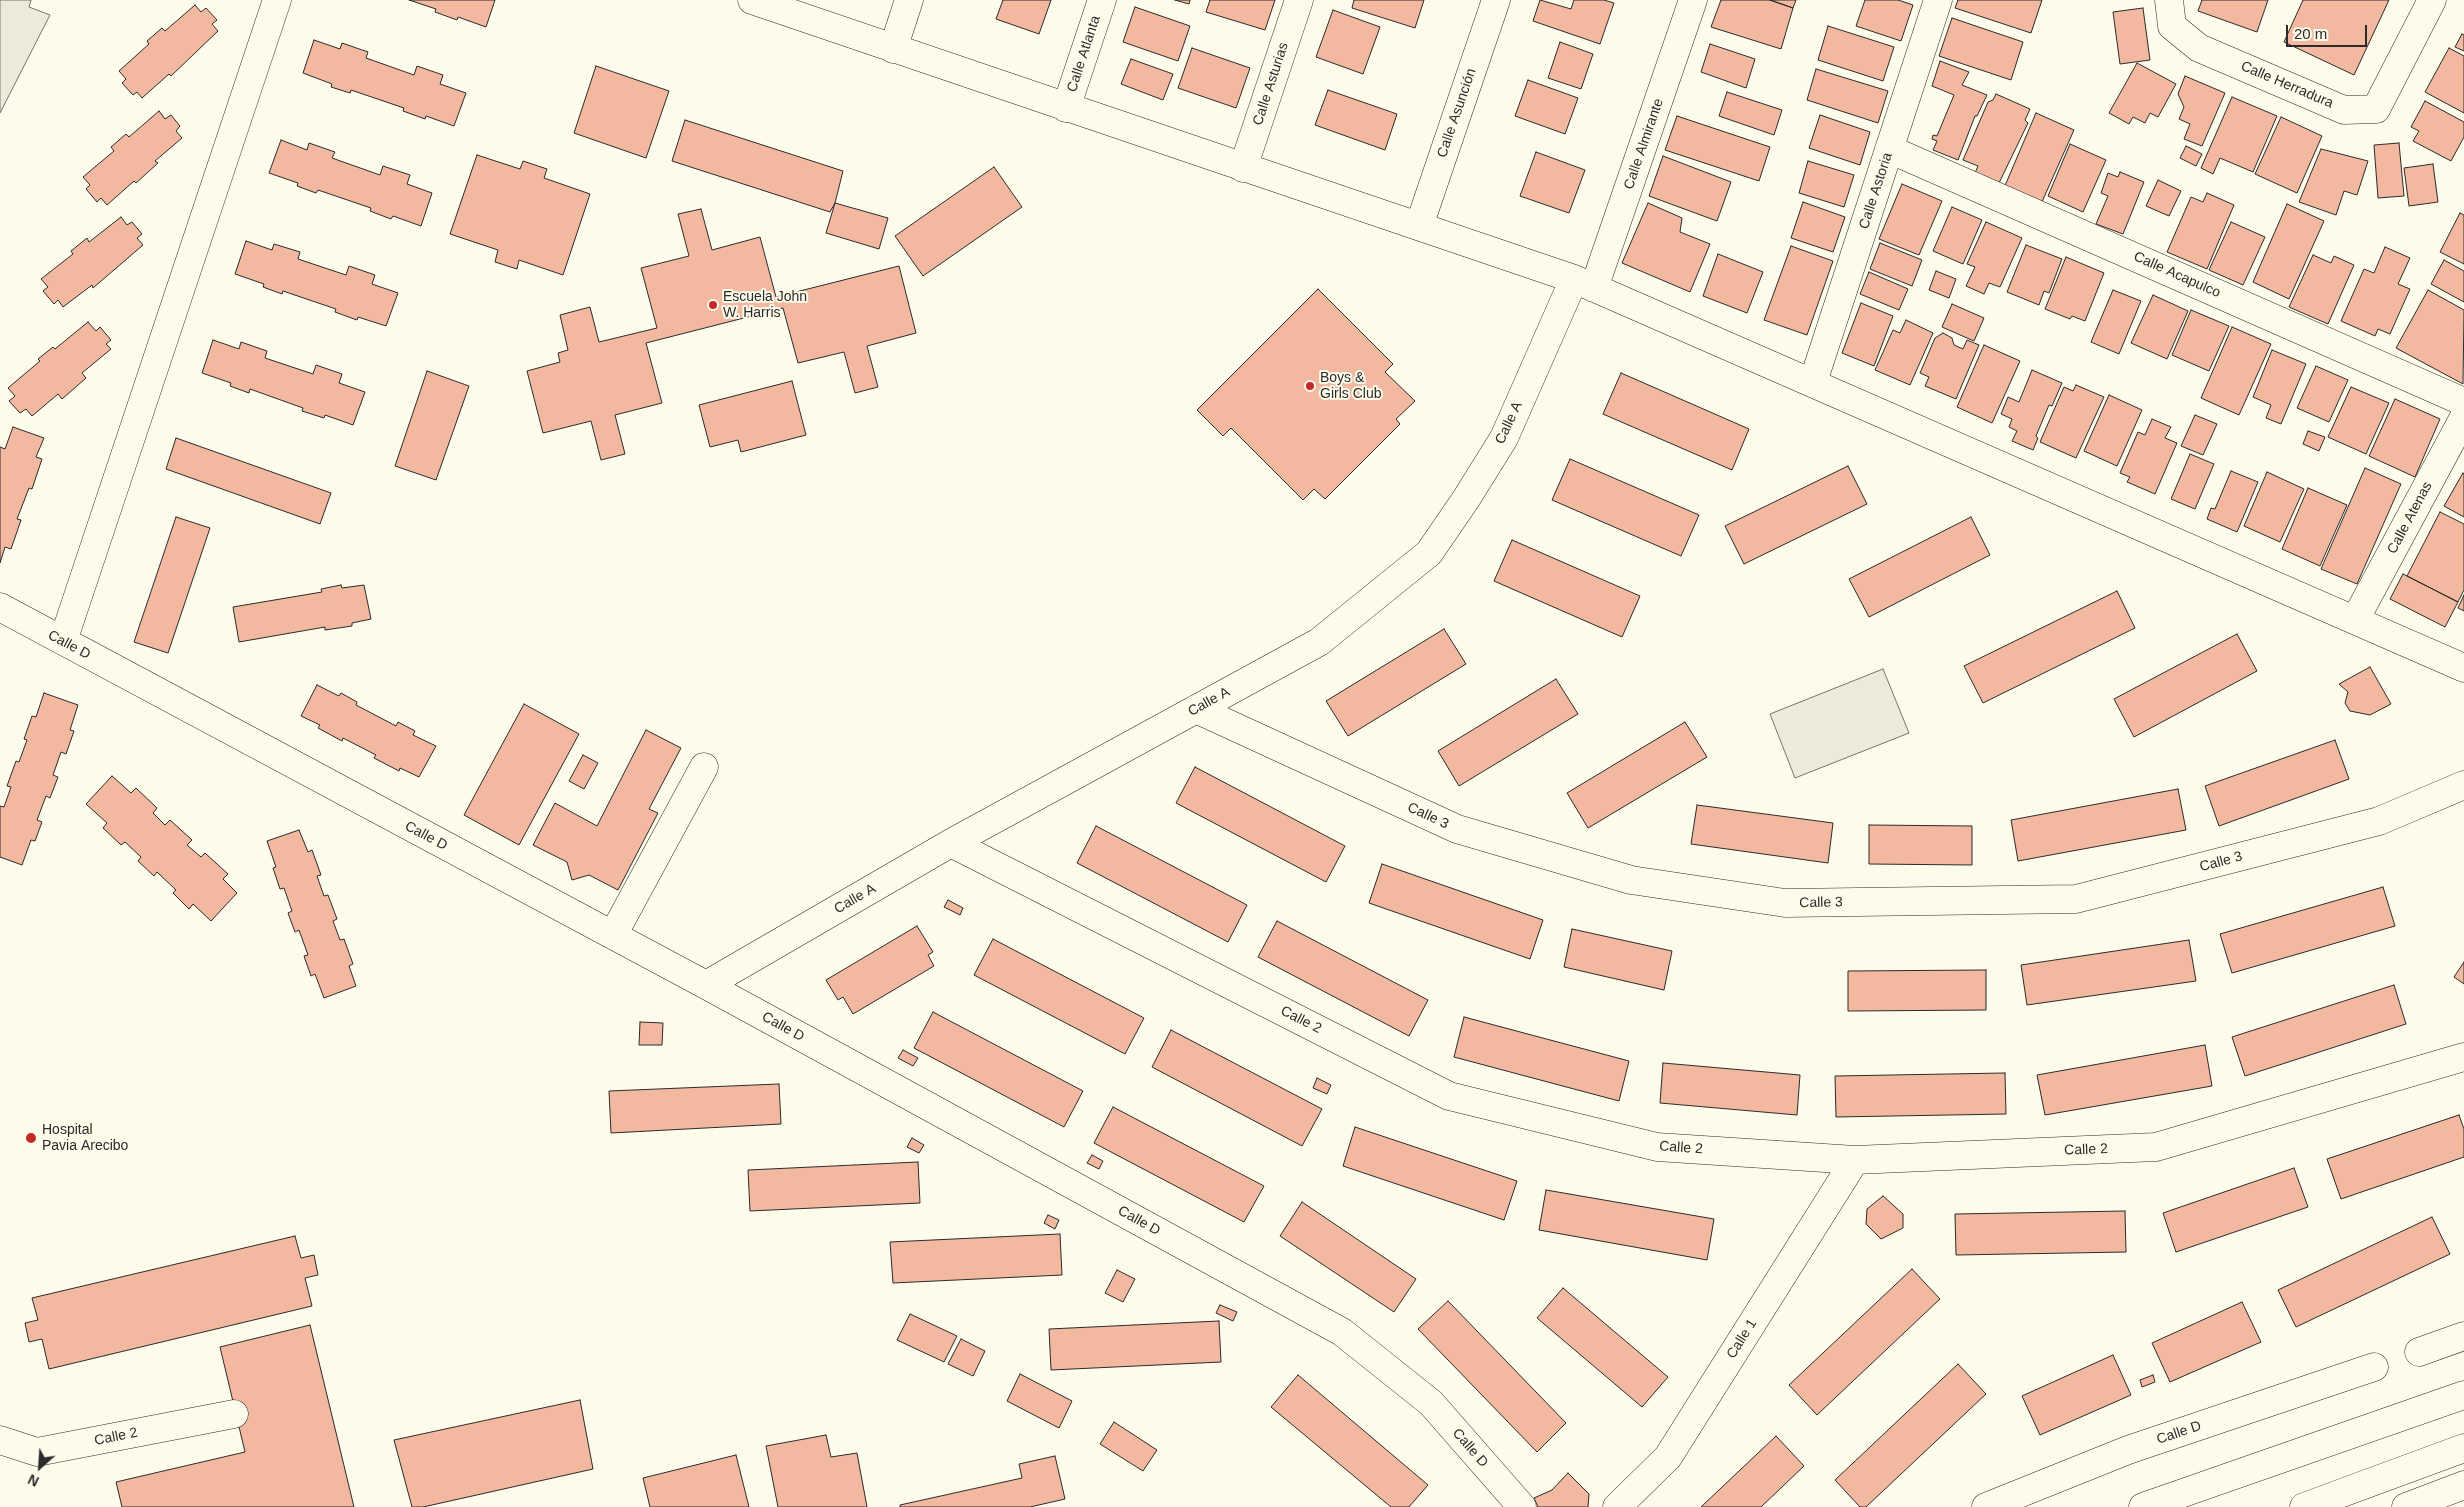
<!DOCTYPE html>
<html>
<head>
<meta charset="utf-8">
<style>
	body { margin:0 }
	#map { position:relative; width:2464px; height:1507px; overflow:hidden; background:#fdfbea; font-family:Helvetica,sans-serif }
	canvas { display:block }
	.north { position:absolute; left:15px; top:1442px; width:50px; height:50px; -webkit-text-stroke:4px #fdfbea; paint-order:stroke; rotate:206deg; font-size:14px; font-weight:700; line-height:20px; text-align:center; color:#2b2b2b }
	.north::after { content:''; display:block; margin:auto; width:18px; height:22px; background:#2b2b2b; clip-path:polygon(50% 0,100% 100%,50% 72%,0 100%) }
	.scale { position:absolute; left:2286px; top:25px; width:81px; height:22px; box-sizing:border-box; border:2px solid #2b2b2b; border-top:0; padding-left:6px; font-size:15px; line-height:18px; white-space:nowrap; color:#2b2b2b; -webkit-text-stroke:4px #fdfbea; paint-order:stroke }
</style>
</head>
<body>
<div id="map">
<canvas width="2464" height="1507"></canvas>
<div class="north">N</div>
<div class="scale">20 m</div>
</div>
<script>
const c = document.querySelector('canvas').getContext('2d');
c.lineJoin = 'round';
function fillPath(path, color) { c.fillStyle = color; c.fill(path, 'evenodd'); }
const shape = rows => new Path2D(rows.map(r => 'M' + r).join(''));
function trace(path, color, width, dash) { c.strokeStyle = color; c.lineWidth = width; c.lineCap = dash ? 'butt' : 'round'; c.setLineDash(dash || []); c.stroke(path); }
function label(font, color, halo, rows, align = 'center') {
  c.font = font + ' Helvetica,sans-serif'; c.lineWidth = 4; c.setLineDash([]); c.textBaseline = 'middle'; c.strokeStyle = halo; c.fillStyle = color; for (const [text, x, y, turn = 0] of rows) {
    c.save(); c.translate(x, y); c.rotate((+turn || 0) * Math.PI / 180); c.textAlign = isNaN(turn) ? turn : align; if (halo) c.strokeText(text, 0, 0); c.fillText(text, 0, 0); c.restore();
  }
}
const green = shape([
	[0,0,31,0,29,7,50,15,0,113,0,0],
	[1883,669,1909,733,1795,778,1770,714,1883,669]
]);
fillPath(green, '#ecebdb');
trace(green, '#74746e', 1);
const building = shape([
	[409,0,495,0,486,27,458,17,457,20,435,12,436,9,409,0],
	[1003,0,1051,0,1039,34,996,19,1003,0],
	[1175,0,1190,0,1189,4,1175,0],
	[1210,0,1275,0,1265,30,1206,12,1210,0],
	[1354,0,1424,0,1415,28,1352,8,1354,0],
	[1540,0,1571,9,1574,0,1604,0,1614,3,1600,44,1533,21,1540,0],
	[1721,0,1770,0,1793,8,1781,49,1711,27,1721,0],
	[1770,0,1796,0,1793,8,1770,0],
	[1865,0,1898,0,1913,5,1901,41,1856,26,1865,0],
	[1958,0,2042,0,2031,33,1955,8,1958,0],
	[2202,0,2268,0,2257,32,2198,11,2202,0],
	[2303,0,2389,0,2354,75,2284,42,2303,0],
	[195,5,201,12,206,8,217,20,212,24,218,31,171,76,169,74,142,98,137,92,133,95,122,83,126,79,119,71,149,44,147,41,162,28,165,31,195,5],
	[1135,7,1190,26,1178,61,1123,42,1135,7],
	[2143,8,2150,60,2120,64,2113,12,2143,8],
	[1333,10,1380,27,1363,74,1316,57,1333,10],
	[1952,18,2023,42,2011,80,1939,56,1952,18],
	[1828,26,1894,47,1883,81,1818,60,1828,26],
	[2462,34,2464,35,2464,51,2455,47,2462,34],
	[314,40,340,49,342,43,368,52,366,58,414,75,417,66,443,75,440,84,466,93,454,126,426,116,425,119,403,111,404,108,351,90,350,93,331,87,332,84,303,73,314,40],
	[1560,42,1593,54,1581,89,1548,78,1560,42],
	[1710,44,1755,59,1746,88,1701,72,1710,44],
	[1192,48,1250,68,1236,108,1178,88,1192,48],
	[2449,48,2464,56,2464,113,2425,92,2449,48],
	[1131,59,1173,74,1163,100,1121,84,1131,59],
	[1940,61,1969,72,1962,85,1987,95,1977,116,1975,116,1958,160,1933,150,1937,141,1932,139,1933,135,1937,136,1954,95,1932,86,1940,61],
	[2137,63,2176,84,2158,117,2150,113,2145,123,2133,117,2129,124,2109,113,2137,63],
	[596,66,669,91,646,158,574,133,596,66],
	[1816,69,1888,91,1878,123,1807,100,1816,69],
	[2185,76,2225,93,2202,146,2184,139,2190,124,2179,119,2184,107,2178,94,2185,76],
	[1528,80,1578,98,1565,134,1515,116,1528,80],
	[1328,90,1397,114,1385,150,1315,125,1328,90],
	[1727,92,1782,110,1774,135,1719,116,1727,92],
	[1996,94,2030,109,2025,120,2028,123,1999,183,1975,173,1978,166,1963,160,1988,102,1993,100,1996,94],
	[2232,97,2277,116,2253,172,2220,158,2213,174,2201,168,2232,97],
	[2425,101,2464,122,2464,137,2451,161,2413,141,2419,131,2411,127,2425,101],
	[159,111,165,119,171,115,180,126,176,131,182,138,155,161,158,163,136,183,134,181,107,205,101,198,97,202,86,189,90,185,83,177,114,151,111,147,126,134,129,137,159,111],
	[2036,113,2074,130,2041,204,2004,188,2036,113],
	[1820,115,1870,132,1860,165,1809,148,1820,115],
	[1677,116,1770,147,1759,181,1665,150,1677,116],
	[2281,117,2322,136,2297,193,2255,174,2281,117],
	[685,120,843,171,835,203,830,212,672,161,685,120],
	[281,140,307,150,309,143,335,152,332,158,380,175,383,166,410,175,407,184,432,193,421,226,393,216,391,219,370,211,371,208,318,190,316,193,297,186,298,183,269,173,281,140],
	[2399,143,2404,196,2378,198,2374,145,2399,143],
	[2070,144,2106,160,2083,212,2048,196,2070,144],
	[2186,146,2202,154,2196,166,2180,158,2186,146],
	[2321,149,2368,161,2357,195,2344,191,2336,215,2299,202,2321,149],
	[1536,152,1585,170,1569,213,1520,196,1536,152],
	[477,155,520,169,523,161,547,169,544,178,590,194,563,275,519,260,517,269,495,262,498,250,450,234,477,155],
	[1663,156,1731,182,1717,221,1649,196,1663,156],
	[1808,161,1854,175,1844,207,1799,193,1808,161],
	[2433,164,2438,202,2409,206,2404,168,2433,164],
	[994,167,1022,207,923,276,895,236,994,167],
	[2120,172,2144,182,2123,234,2096,224,2108,196,2101,193,2108,173,2118,177,2120,172],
	[2158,180,2181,191,2169,216,2146,206,2158,180],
	[1902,184,1942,201,1919,255,1879,239,1902,184],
	[2207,193,2234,205,2207,269,2167,252,2191,197,2203,202,2207,193],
	[1803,202,1845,217,1833,252,1791,238,1803,202],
	[835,203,888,218,879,249,826,233,835,203],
	[1648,203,1682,218,1680,232,1710,244,1690,292,1622,263,1648,203],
	[2287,204,2324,221,2289,299,2253,282,2287,204],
	[1952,207,1982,220,1963,264,1933,251,1952,207],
	[701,209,712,250,760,237,776,297,899,266,916,333,867,346,878,387,855,393,844,352,798,363,783,308,646,343,662,403,615,415,625,454,601,460,591,421,543,433,527,371,560,362,558,353,568,350,560,315,590,307,599,342,657,328,641,268,689,256,678,214,701,209],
	[2460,213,2464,215,2464,264,2440,252,2460,213],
	[121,217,127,225,132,222,142,234,137,238,143,245,93,288,92,285,63,307,58,300,54,304,43,291,48,287,41,279,73,254,71,251,87,238,89,242,121,217],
	[1986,222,2022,238,2000,287,1989,283,1984,294,1966,286,1975,267,1967,264,1986,222],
	[2231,222,2265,237,2243,285,2209,270,2231,222],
	[246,241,272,250,274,244,300,252,298,259,346,275,349,266,375,275,372,284,398,293,386,326,358,317,357,320,335,312,336,309,283,291,282,294,263,287,264,284,235,274,246,241],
	[1880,243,1922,260,1912,286,1870,269,1880,243],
	[2026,245,2062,259,2049,293,2044,291,2039,305,2007,292,2026,245],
	[1791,246,1833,261,1807,335,1764,320,1791,246],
	[2385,247,2410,258,2398,284,2410,289,2390,334,2378,329,2375,336,2341,321,2364,269,2374,273,2385,247],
	[1718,254,1763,272,1747,313,1703,296,1718,254],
	[2313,255,2331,263,2334,256,2354,265,2328,324,2289,307,2313,255],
	[2066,257,2104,273,2085,321,2072,316,2070,319,2045,309,2066,257],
	[2444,260,2464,271,2464,302,2431,284,2444,260],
	[1936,271,1956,279,1949,298,1929,290,1936,271],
	[1869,272,1908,289,1899,310,1860,294,1869,272],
	[1318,289,1393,364,1385,372,1415,401,1396,419,1400,424,1325,499,1314,489,1303,500,1231,428,1223,436,1197,410,1318,289],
	[2113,290,2141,301,2119,354,2091,342,2113,290],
	[2428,290,2464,310,2463,384,2396,348,2428,290],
	[2153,295,2188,311,2167,359,2131,343,2153,295],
	[1861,303,1893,316,1874,366,1842,353,1861,303],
	[1952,304,1984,318,1974,341,1942,327,1952,304],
	[2191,310,2229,326,2209,371,2172,355,2191,310],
	[1906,320,1933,333,1910,385,1875,370,1893,330,1900,333,1906,320],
	[88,322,96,331,100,327,111,340,106,344,111,349,82,373,86,378,62,399,58,394,32,416,26,409,20,413,9,401,15,396,8,388,40,361,38,359,53,347,55,349,88,322],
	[2232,327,2271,344,2239,415,2201,398,2232,327],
	[1943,333,1952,338,1954,345,1963,349,1967,340,1979,345,1956,399,1925,386,1929,377,1920,373,1935,338,1943,333],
	[213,340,239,349,241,342,267,351,265,358,313,374,316,365,342,374,339,383,365,392,353,425,325,415,324,418,302,411,303,408,250,389,249,393,230,386,231,383,202,373,213,340],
	[1984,345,2020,361,1992,423,1957,407,1984,345],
	[2272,350,2306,364,2281,424,2266,418,2271,405,2253,397,2272,350],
	[2316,366,2348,380,2329,422,2297,408,2316,366],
	[2032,370,2062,383,2052,406,2049,405,2036,436,2038,438,2033,450,2012,441,2017,431,2009,427,2012,419,2001,414,2008,397,2019,402,2032,370],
	[427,371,469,386,436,480,395,466,427,371],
	[1621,373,1749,429,1732,470,1603,414,1621,373],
	[792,381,806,435,741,452,738,440,710,447,699,405,792,381],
	[2076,385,2104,397,2076,458,2040,442,2064,387,2073,391,2076,385],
	[2351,387,2389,403,2366,454,2328,437,2351,387],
	[2109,395,2142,410,2117,466,2084,451,2109,395],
	[2395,399,2440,419,2415,477,2369,456,2395,399],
	[2195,415,2217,424,2203,455,2181,446,2195,415],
	[2152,419,2171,427,2165,438,2177,443,2155,494,2127,482,2130,477,2120,473,2138,432,2145,435,2152,419],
	[13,427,44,438,36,457,42,459,32,489,29,488,17,519,21,520,11,549,5,547,0,563,0,447,5,449,13,427],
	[2308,431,2325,437,2319,451,2303,444,2308,431],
	[176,438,331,493,320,524,166,469,176,438],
	[2190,454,2214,464,2195,509,2171,499,2190,454],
	[1570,459,1699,515,1681,556,1552,500,1570,459],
	[1848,466,1867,504,1744,564,1725,526,1848,466],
	[2365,468,2401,484,2357,584,2321,569,2365,468],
	[2231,471,2258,482,2237,532,2207,519,2211,508,2215,509,2231,471],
	[2267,472,2304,489,2280,542,2244,526,2267,472],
	[2463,473,2464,474,2464,517,2444,506,2463,473],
	[2308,488,2347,505,2320,566,2282,549,2308,488],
	[2440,512,2464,524,2464,590,2458,602,2407,576,2440,512],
	[176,517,210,528,168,653,134,642,176,517],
	[1971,517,1990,555,1869,617,1849,579,1971,517],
	[1512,540,1640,596,1622,637,1494,581,1512,540],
	[2403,574,2458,602,2445,627,2390,599,2403,574],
	[341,585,342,588,364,585,371,619,352,623,352,626,325,630,325,627,239,642,233,607,322,592,321,589,341,585],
	[2117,591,2135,628,1983,703,1964,666,2117,591],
	[2464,595,2464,611,2458,608,2464,595],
	[1444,629,1466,664,1348,736,1326,701,1444,629],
	[2237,634,2257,671,2134,737,2114,699,2237,634],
	[2370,667,2391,704,2370,715,2350,711,2345,703,2348,692,2339,684,2370,667],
	[1556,679,1578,714,1459,786,1438,751,1556,679],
	[317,685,339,696,341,693,357,702,356,705,396,726,398,722,415,731,413,735,436,746,419,777,400,768,399,771,374,758,376,755,343,738,342,741,318,728,320,725,301,716,317,685],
	[44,693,78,705,70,730,74,731,66,754,61,752,53,775,58,777,50,798,46,796,37,820,42,822,35,841,31,840,22,865,0,857,0,806,4,807,11,787,7,786,16,761,19,762,27,740,24,739,32,716,36,717,44,693],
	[524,704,579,734,519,845,464,815,524,704],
	[1685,722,1707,757,1588,828,1567,793,1685,722],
	[646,730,681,748,649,809,658,813,618,890,589,875,572,880,567,862,533,845,555,803,597,826,646,730],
	[2335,740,2349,779,2219,826,2205,786,2335,740],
	[583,755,598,763,584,789,569,781,583,755],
	[1195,767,1345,846,1326,882,1176,803,1195,767],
	[112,776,131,793,136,788,157,808,153,813,165,825,170,820,192,840,187,845,201,857,205,853,228,874,223,879,237,893,211,921,193,904,189,909,173,893,176,890,157,872,154,876,138,861,141,857,125,842,121,845,103,828,107,823,86,804,112,776],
	[2178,789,2186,830,2018,861,2011,820,2178,789],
	[1697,805,1833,823,1828,863,1691,844,1697,805],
	[1869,825,1972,826,1972,865,1869,864,1869,825],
	[1096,826,1247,905,1228,942,1077,863,1096,826],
	[299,830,308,852,312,850,321,875,317,876,324,896,328,895,337,919,333,921,340,940,344,939,353,964,349,966,356,986,324,998,315,974,311,976,304,956,308,955,299,930,295,932,288,913,292,911,284,888,280,889,273,868,276,867,267,841,299,830],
	[1382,864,1543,920,1530,959,1369,903,1382,864],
	[2383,887,2395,926,2232,973,2220,934,2383,887],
	[948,900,963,908,960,915,944,907,948,900],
	[1277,921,1428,1000,1409,1036,1258,957,1277,921],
	[917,926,933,952,928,955,934,966,853,1014,843,997,838,1000,826,980,917,926],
	[1572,929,1672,951,1664,990,1564,967,1572,929],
	[993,939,1144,1018,1125,1054,974,975,993,939],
	[2189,940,2196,981,2027,1005,2021,965,2189,940],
	[2464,962,2464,984,2454,977,2464,962],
	[1986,970,1986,1010,1848,1011,1848,971,1986,970],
	[2394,985,2406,1024,2245,1076,2232,1037,2394,985],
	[933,1012,1083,1091,1064,1127,914,1048,933,1012],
	[1464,1017,1629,1061,1619,1101,1454,1057,1464,1017],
	[640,1022,663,1023,662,1045,639,1045,640,1022],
	[1171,1030,1322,1109,1302,1146,1152,1067,1171,1030],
	[2205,1045,2212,1086,2045,1115,2037,1075,2205,1045],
	[903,1050,918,1058,913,1066,898,1058,903,1050],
	[1663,1063,1800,1075,1797,1115,1660,1103,1663,1063],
	[2005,1073,2006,1114,1836,1117,1835,1076,2005,1073],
	[1317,1078,1331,1085,1327,1094,1313,1088,1317,1078],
	[779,1084,781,1124,611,1133,609,1091,779,1084],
	[1113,1107,1264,1186,1244,1222,1094,1143,1113,1107],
	[2459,1115,2464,1129,2464,1157,2341,1199,2327,1159,2459,1115],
	[1355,1127,1517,1181,1504,1220,1343,1166,1355,1127],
	[912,1138,924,1145,919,1153,907,1147,912,1138],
	[1092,1155,1103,1161,1099,1169,1087,1163,1092,1155],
	[918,1162,920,1203,750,1211,748,1170,918,1162],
	[2294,1168,2308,1207,2176,1252,2163,1213,2294,1168],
	[1546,1190,1714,1219,1707,1260,1539,1230,1546,1190],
	[1883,1196,1903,1214,1903,1228,1881,1239,1866,1224,1867,1209,1883,1196],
	[1302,1202,1416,1279,1394,1312,1280,1236,1302,1202],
	[2125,1211,2126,1252,1956,1255,1955,1214,2125,1211],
	[1048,1215,1059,1220,1055,1229,1044,1223,1048,1215],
	[2432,1217,2450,1254,2296,1327,2278,1290,2432,1217],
	[1060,1234,1062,1275,893,1283,890,1242,1060,1234],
	[295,1236,301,1258,314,1255,318,1275,305,1278,312,1306,49,1369,42,1339,29,1342,25,1323,38,1320,32,1298,295,1236],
	[1912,1269,1940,1299,1817,1415,1789,1385,1912,1269],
	[1117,1270,1135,1279,1123,1302,1105,1293,1117,1270],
	[1563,1288,1668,1377,1642,1407,1537,1318,1563,1288],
	[1448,1301,1566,1423,1537,1452,1418,1329,1448,1301],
	[2242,1302,2261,1342,2170,1382,2152,1343,2242,1302],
	[1220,1305,1237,1312,1233,1321,1216,1313,1220,1305],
	[910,1314,957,1336,944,1362,897,1340,910,1314],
	[1219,1321,1221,1362,1051,1370,1049,1329,1219,1321],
	[310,1325,354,1507,122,1507,116,1482,245,1452,220,1347,310,1325],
	[961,1339,985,1351,973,1376,948,1364,961,1339],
	[2113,1355,2131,1395,2040,1435,2022,1396,2113,1355],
	[1958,1364,1986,1394,1866,1507,1860,1507,1835,1480,1958,1364],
	[1020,1374,1072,1401,1059,1428,1007,1401,1020,1374],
	[1298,1375,1428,1485,1409,1507,1391,1507,1271,1407,1298,1375],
	[2153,1375,2155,1382,2142,1387,2140,1380,2153,1375],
	[580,1400,593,1469,423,1507,412,1507,394,1440,580,1400],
	[1114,1422,1157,1450,1143,1471,1100,1444,1114,1422],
	[826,1435,831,1457,857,1453,867,1507,778,1507,766,1446,826,1435],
	[1776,1436,1804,1466,1761,1507,1701,1507,1776,1436],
	[736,1455,749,1507,650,1507,643,1478,736,1455],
	[1055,1456,1065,1499,1030,1507,900,1507,900,1505,1022,1478,1019,1464,1055,1456],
	[1568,1473,1589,1494,1588,1507,1538,1507,1534,1498,1552,1490,1568,1473]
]);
fillPath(building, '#f2b8a0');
trace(building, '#2b2b2b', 1);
const minor = shape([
	[752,0,1574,279,2464,668],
	[2169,0,2172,26,2199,48,2344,110,2376,109,2432,0],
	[893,49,909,0],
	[1066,108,1102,0],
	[1889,149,2464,402],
	[1243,168,1299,0],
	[1419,226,1496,0],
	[1594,288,1693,0],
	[1813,382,1938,0],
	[0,607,706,985,1342,1332,1431,1403,1522,1507],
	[2355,620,2464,417],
	[63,641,277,0],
	[1196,709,1457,829,1631,880,1785,903,2076,899,2379,821,2464,785],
	[951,843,1449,1096,1657,1147,1855,1160,2156,1147,2464,1057],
	[613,935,704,767],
	[706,985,951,843,1319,642,1429,553,1466,499,1504,438,1574,279],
	[2419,1352,2464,1336],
	[0,1440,37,1452,234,1414],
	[1617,1507,1668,1457,1855,1160],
	[1986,1507,2128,1450,2374,1367],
	[2406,1507,2464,1485]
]);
const major = shape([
	[2143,1507,2464,1395],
	[2304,1507,2464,1448]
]);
trace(minor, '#2b2b2b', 29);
trace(major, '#2b2b2b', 29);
trace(minor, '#fdfbea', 28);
trace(major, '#fdfbea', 28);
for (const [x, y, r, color] of [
	[713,305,5,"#c62828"],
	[1310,386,5,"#c62828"],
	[31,1138,6,"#c62828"]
]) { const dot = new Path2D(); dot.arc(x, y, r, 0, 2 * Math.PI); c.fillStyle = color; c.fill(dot); trace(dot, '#fdfbea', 2); }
label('14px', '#2b2b2b', '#fdfbea', [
	["Calle Atlanta",1084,54,-72],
	["Calle Asturias",1271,84,-72],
	["Calle Herradura",2287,85,23],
	["Calle Asunción",1457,113,-71],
	["Calle Almirante",1644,144,-71],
	["Calle Astoria",1876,191,-72],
	["Calle Acapulco",2177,275,24],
	["Calle A",1509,423,-65],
	["Calle Atenas",2410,518,-62],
	["Calle D",69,645,28],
	["Calle A",1209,702,-29],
	["Calle 3",1428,816,25],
	["Calle D",426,836,28],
	["Calle 3",2221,862,-15],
	["Calle A",855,899,-30],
	["Calle 3",1821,903,-1],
	["Calle 2",1301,1020,27],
	["Calle D",783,1027,29],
	["Calle 2",1681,1148,4],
	["Calle 2",2086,1150,-2],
	["Calle D",1139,1221,29],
	["Calle 1",1742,1339,-58],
	["Calle D",2179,1433,-19],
	["Calle 2",116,1437,-11],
	["Calle D",1470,1448,49]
]);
label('14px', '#2b2b2b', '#fdfbea', [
	["Escuela John",723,297],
	["W. Harris",723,313],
	["Boys &",1320,378],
	["Girls Club",1320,394],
	["Hospital",42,1130],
	["Pavia Arecibo",42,1146]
], 'left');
</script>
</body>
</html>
